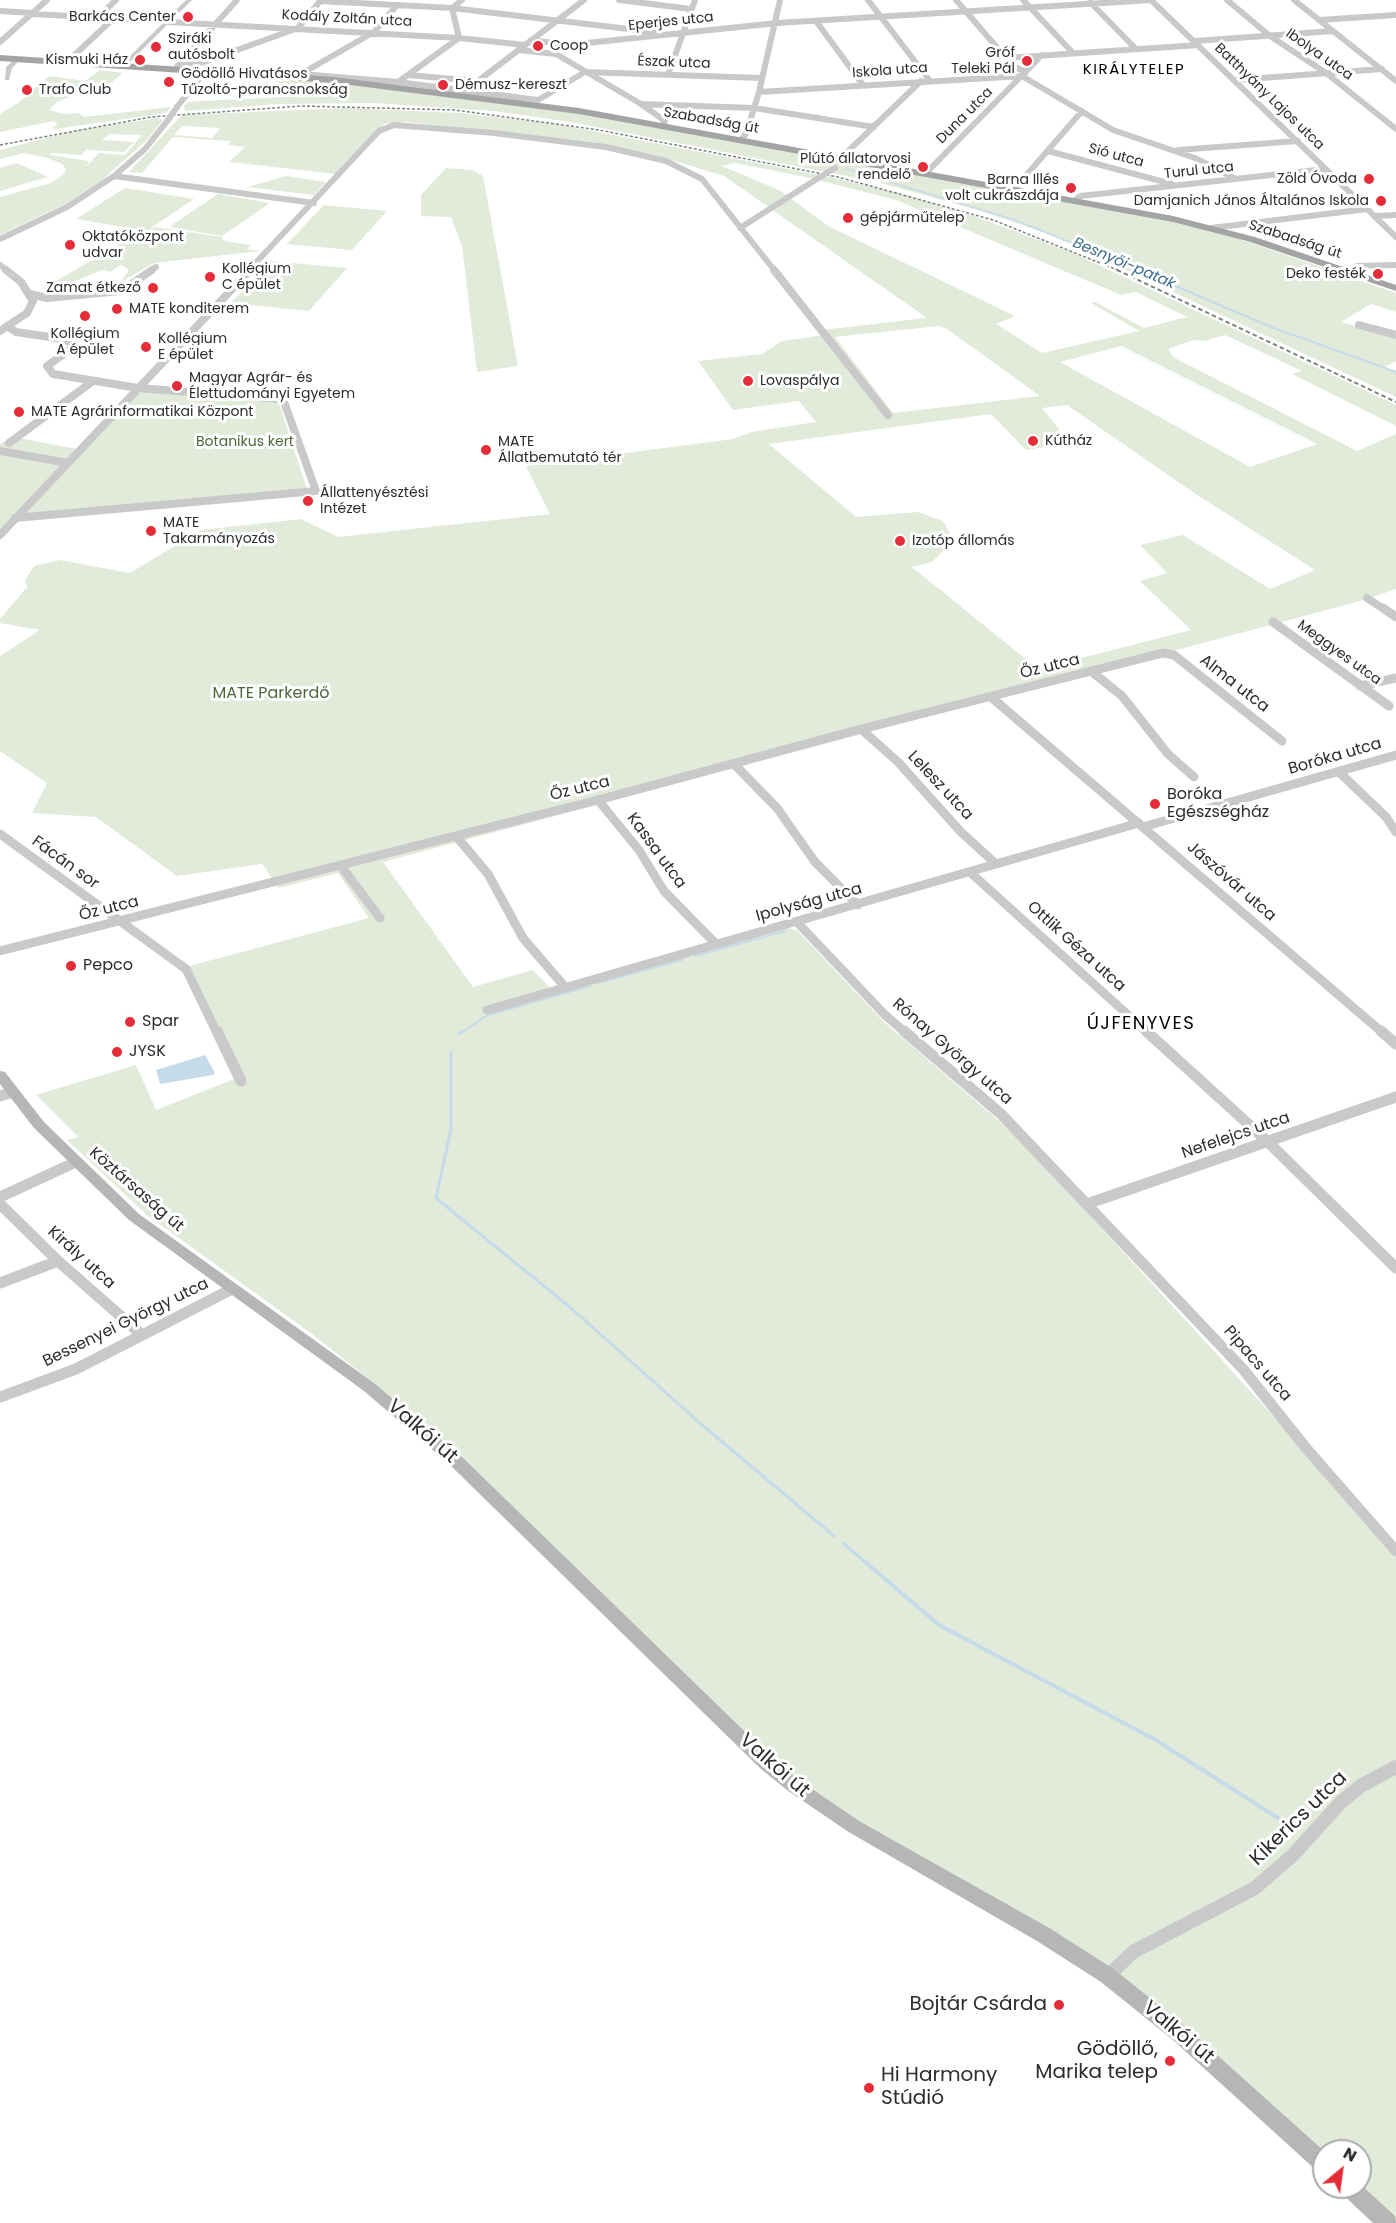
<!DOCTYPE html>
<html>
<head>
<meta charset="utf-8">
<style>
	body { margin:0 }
	#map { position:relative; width:1396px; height:2223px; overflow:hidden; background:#fff; font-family:Poppins,sans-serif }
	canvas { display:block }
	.north { position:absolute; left:1312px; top:2139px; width:60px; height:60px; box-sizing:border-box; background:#fff; border:2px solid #ababab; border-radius:50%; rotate:29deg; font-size:16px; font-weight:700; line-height:24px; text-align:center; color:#2c2c2c }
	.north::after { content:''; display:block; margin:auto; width:21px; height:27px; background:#e42d38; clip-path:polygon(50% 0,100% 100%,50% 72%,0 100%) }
</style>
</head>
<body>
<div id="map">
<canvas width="1396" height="2223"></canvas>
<div class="north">N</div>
</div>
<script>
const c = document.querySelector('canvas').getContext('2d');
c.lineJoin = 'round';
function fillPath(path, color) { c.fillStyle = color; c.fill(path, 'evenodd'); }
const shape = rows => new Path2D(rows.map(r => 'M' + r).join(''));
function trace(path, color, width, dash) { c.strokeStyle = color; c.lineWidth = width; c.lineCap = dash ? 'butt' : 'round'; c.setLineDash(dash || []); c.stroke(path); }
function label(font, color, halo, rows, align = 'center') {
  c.font = font + ' Poppins,sans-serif'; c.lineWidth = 6; c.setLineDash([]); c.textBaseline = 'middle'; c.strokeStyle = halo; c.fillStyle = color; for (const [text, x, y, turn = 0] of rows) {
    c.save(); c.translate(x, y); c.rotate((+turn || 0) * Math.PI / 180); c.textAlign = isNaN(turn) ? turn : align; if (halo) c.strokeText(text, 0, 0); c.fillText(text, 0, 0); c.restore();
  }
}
fillPath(shape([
	[100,70,123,73,108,85,93,83,97,79,90,84,94,87,57,102,49,110,64,114,79,113,84,117,171,107,166,113,55,129,52,127,58,125,54,121,0,132,0,114,18,103,49,76,85,81],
	[275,77,336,81,563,109,1155,217,1222,233,1396,293,1396,312,1371,304,1341,322,1396,337,1396,361,1385,367,1396,371,1396,397,1054,236,978,210,877,182,571,122,493,111,374,103,278,104,185,111,184,106,188,102,201,101,309,96,314,86,285,85,272,80],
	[345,108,460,113,556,124,830,177,905,195,971,215,1073,253,1396,405,1396,426,1292,374,1302,371,1225,335,1205,341,1193,340,1168,349,1173,357,1357,451,1396,434,1396,589,1364,600,383,862,473,987,533,970,555,993,788,928,797,930,885,1023,1021,1140,1305,1451,1396,1557,1396,2223,1360,2187,1360,2151,1324,2151,1133,1989,866,1828,771,1761,428,1426,312,1334,147,1215,67,1140,78,1137,36,1095,136,1065,156,1110,234,1079,182,968,369,918,338,873,279,888,262,864,177,876,96,817,32,813,47,783,0,751,0,656,40,630,0,623,0,619,27,587,25,581,34,566,60,560,130,573,201,530,301,519,338,537,550,514,526,466,733,439,751,432,816,422,799,401,733,410,698,361,762,354,782,341,825,335,821,330,927,318,724,176,675,161,593,142,407,122,384,124,336,174,229,162,245,147,229,145,230,141,173,137,142,173,129,172,182,115],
	[182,126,219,128,220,129,212,138,174,135],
	[735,163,806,177,896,200,1121,295,1136,292,1187,317,1144,328,1095,302,1091,303,1139,331,1042,353,996,324,1015,316,828,226,781,191,722,166],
	[939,326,947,329,1040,396,893,413,835,337],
	[1121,346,1317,444,1250,467,1060,362],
	[1067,405,1194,493,1315,570,1270,589,1183,535,1140,545,1167,573,1140,581,1191,630,1038,669,912,567,932,562,947,547,951,535,943,521,918,512,856,517,769,444,991,414,1026,450,1070,443,1042,408],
	[158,118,163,120,146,141,101,181,67,203,0,235,0,197,51,183,64,174,66,169,62,164,48,158,24,153,0,159,0,150,78,130],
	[109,134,142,135,115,167,125,155,99,153,87,166,89,161,50,155,51,153,81,155,86,150,124,152,134,142,102,140],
	[17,163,48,177,0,191,0,168],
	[446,168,472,170,483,176,518,366,477,372,462,246,451,217,421,216,421,195],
	[286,176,326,182,314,195,247,187],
	[125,188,194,199,148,230,156,227,222,237,224,241,251,245,247,249,259,251,154,263,121,282,129,270,121,265,110,272,102,270,68,284,110,286,57,292,42,289,139,233,147,231,76,219],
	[218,194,270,203,222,236,169,227],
	[324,205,387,211,352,250,287,244],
	[270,261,347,268,309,311,231,303],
	[139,391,278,400,307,489,20,516,0,537,0,444,14,437,82,450]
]), '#e2ead9');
fillPath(shape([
	[205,1055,215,1073,213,1075,160,1084,156,1070]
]), '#c5dbea');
trace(shape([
	[847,169,1015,220,1141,271]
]), '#c5dbea', 1.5);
trace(shape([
	[1138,270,1271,327,1396,372],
	[695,956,785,931],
	[598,983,682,960],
	[461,1033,488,1015,590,986]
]), '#c5dbea', 2);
trace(shape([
	[459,1034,463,1031],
	[451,1052,451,1129,436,1198,572,1309,701,1424,834,1536],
	[843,1543,865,1562]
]), '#c5dbea', 3);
trace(shape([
	[864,1561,939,1625,1154,1739,1278,1818]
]), '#c5dbea', 4);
trace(shape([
	[619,0,691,9],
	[868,0,930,81],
	[956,0,1013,66,1026,72],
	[1023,0,1073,53],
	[1151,0,1396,237],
	[1227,0,1270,36,1326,73,1396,129],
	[1294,0,1396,81],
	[320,1,452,8,654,32],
	[1090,2,1136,49],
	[0,11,33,13],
	[31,14,148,20],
	[98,17,116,0],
	[1319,20,1396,15],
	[816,21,863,85],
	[168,22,459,38,525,45],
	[531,40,568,45,563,48],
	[1195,41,1333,31],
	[0,42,47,0],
	[568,45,777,23,1152,0],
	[518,50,556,54,641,104,665,121,662,126],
	[1007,58,1199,45],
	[66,63,114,18],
	[178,66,204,62,298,28,321,0],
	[177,67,237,0],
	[585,72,762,78],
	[301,74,398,82,538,100,585,72],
	[301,74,374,32,397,5],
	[408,75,477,81],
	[668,75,695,0],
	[1235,80,1382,69],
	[398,82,459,38,452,8,462,0],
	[465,91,584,0],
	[759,92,1022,76,1113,130,1195,158,1236,179],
	[641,104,754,108,874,127],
	[177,107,205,71],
	[741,140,746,134,759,92,780,0],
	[1178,150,1298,141],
	[1048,151,1172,184],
	[841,158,921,81],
	[926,173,1042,55],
	[114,176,314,203],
	[1017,186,1082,111],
	[1075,200,1080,196,1326,169],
	[1375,216,1396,215],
	[740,228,820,177],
	[1211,228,1367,209],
	[0,239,67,207,114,176,145,149,168,120],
	[0,265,8,271],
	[1356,266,1396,265],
	[150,271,156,267],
	[248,271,379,131,394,125,494,133,606,147,666,161,702,179,775,271]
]), '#c9c9c9', 6);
trace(shape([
	[774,270,888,415],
	[30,294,47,298,121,291,152,270],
	[1359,325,1396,335],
	[7,326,16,332,63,339,72,343,72,348,47,366,53,374,138,388,283,399,316,491,15,518],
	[0,331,27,313,33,301,21,282,6,270],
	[9,443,93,381],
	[0,451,68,463],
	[0,535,250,270],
	[1367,598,1385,610]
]), '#c9c9c9', 8);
trace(shape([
	[1383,608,1396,617],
	[1273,622,1389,706],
	[1091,671,1122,696,1168,754,1194,777],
	[1360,686,1396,678],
	[991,697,1383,1033],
	[861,729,898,762,961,832,996,864],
	[734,764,777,808,815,862,858,905],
	[1339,772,1386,817,1396,832],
	[598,800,639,850,664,891,716,944],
	[1143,827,1396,755],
	[0,834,186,969,217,1033],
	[456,836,488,874,523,938,565,987],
	[341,866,380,918],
	[971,873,1148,1033],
	[797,922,885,1015,906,1033],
	[0,951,598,800,861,729,1163,653,1174,655,1282,741],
	[487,1010,1139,823]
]), '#c9c9c9', 9);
trace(shape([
	[217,1031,241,1081],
	[904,1031,1001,1114,1243,1369,1306,1448,1396,1551],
	[1146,1031,1267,1141,1396,1268],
	[1381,1031,1396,1044],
	[0,1096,12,1092],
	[0,1197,76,1162],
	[0,1204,58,1261,142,1335],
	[1087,1204,1396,1097],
	[0,1283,58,1261],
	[0,1397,76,1369,232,1289]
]), '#c9c9c9', 11);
trace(shape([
	[1108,1976,1133,1952,1255,1888,1293,1855,1341,1802,1362,1785,1396,1767]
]), '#c9c9c9', 14);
fillPath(shape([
	[186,0,192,0,124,68,120,68,120,66,186,0],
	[15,59,20,60,12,68,9,80,5,80,6,67,15,59]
]), '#c9c9c9');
fillPath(shape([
	[0,1071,5,1072,44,1122,139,1214,374,1383,461,1456,773,1759,799,1780,859,1821,1051,1929,1115,1970,1187,2028,1324,2151,1324,2173,1317,2171,1173,2040,1101,1982,1037,1941,847,1831,787,1790,761,1769,449,1464,364,1391,129,1220,34,1128,0,1084,0,1071],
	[1360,2184,1395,2216,1396,2223,1373,2223,1342,2194,1339,2187,1360,2187,1360,2184]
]), '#b6b6b6');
fillPath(shape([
	[0,55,334,77,579,108,1173,216,1255,237,1396,285,1396,291,1247,241,1173,222,579,114,334,83,0,61,0,55]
]), '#a4a4a4');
trace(shape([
	[0,145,151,117,301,106,455,110,599,130,838,177,993,220,1120,271]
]), '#818181', 1.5, [3, 2]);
trace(shape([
	[1117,270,1396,402]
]), '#818181', 2, [4.5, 3]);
trace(shape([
	[168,120,177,107],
	[820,177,835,168]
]), '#c9c9c9', 6);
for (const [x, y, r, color] of [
	[188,17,6,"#e42d38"],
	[538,46,6,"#e42d38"],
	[156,47,6,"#e42d38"],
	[140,60,6,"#e42d38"],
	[1027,61,6,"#e42d38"],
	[169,82,6,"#e42d38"],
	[443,85,6,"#e42d38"],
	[27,90,6,"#e42d38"],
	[923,167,6,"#e42d38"],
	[1369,179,6,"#e42d38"],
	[1071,188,6,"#e42d38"],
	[1381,201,6,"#e42d38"],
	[848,218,6,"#e42d38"],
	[70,245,6,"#e42d38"],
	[1378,274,6,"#e42d38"],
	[210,277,6,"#e42d38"],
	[153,288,6,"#e42d38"],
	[117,309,6,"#e42d38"],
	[85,316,6,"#e42d38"],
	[146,347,6,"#e42d38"],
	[748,381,6,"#e42d38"],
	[177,386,6,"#e42d38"],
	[19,412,6,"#e42d38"],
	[1033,441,6,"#e42d38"],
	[486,450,6,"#e42d38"],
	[308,501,6,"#e42d38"],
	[151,531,6,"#e42d38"],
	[900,541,6,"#e42d38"],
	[1155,804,6,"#e42d38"],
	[71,966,6,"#e42d38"],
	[130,1022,6,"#e42d38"],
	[117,1052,6,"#e42d38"],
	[1059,2005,6,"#e42d38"],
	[1170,2061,6,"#e42d38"],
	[869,2088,6,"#e42d38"]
]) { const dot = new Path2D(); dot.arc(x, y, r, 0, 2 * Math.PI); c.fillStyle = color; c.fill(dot); trace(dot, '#fff', 2); }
label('14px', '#2c2c2c', '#fff', [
	["Barkács Center",176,17,"right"],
	["Sziráki",168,39],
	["autósbolt",168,55],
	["Coop",550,46],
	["Gróf",1015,53,"right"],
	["Teleki Pál",1015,69,"right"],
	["Kismuki Ház",128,60,"right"],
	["Gödöllő Hivatásos",181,74],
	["Tűzoltó-parancsnokság",181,90],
	["Démusz-kereszt",455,85],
	["Trafo Club",39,90],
	["Plútó állatorvosi",911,159,"right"],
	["rendelő",911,175,"right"],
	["Zöld Óvoda",1357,179,"right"],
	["Barna Illés",1059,180,"right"],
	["volt cukrászdája",1059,196,"right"],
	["Damjanich János Általános Iskola",1369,201,"right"],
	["gépjárműtelep",860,218],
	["Oktatóközpont",82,237],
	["udvar",82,253],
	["Kollégium",222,269],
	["C épület",222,285],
	["Deko festék",1366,274,"right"],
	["Zamat étkező",141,288,"right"],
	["MATE konditerem",129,309],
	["Kollégium",85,334,"center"],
	["A épület",85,350,"center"],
	["Kollégium",158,339],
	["E épület",158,355],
	["Magyar Agrár- és",189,378],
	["Élettudományi Egyetem",189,394],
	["Lovaspálya",760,381],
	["MATE Agrárinformatikai Központ",31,412],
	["Kútház",1045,441],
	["MATE",498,442],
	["Állatbemutató tér",498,458],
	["Állattenyésztési",320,493],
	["Intézet",320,509],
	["MATE",163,523],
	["Takarmányozás",163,539],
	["Izotóp állomás",912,541]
], 'left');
label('14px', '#2c2c2c', '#fff', [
	["Kodály Zoltán utca",347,19,3],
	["Eperjes utca",671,22,-6],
	["Ibolya utca",1319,55,35],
	["Észak utca",674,63,2],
	["Iskola utca",890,71,-4],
	["Batthyány Lajos utca",1269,97,44],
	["Duna utca",965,116,-45],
	["Szabadság út",711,121,10],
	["Sió utca",1116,156,15],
	["Turul utca",1199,171,-6],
	["Szabadság út",1295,240,18],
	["Meggyes utca",1339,653,36]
]);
label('14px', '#4f673a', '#fff', [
	["Botanikus kert",245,442]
]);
c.letterSpacing = '1.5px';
label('15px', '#000', '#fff', [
	["KIRÁLYTELEP",1134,70]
]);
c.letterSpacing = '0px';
label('italic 15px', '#3b6c8d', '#fff', [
	["Besnyői-patak",1124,264,23]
]);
label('16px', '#2c2c2c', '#fff', [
	["Őz utca",1050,667,-14],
	["Alma utca",1234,684,38],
	["Boróka utca",1335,757,-16],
	["Lelesz utca",940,786,47],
	["Őz utca",580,789,-14],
	["Kassa utca",656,851,54],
	["Fácán sor",65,863,36],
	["Jászóvár utca",1231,882,41],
	["Ipolyság utca",809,903,-15],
	["Őz utca",109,909,-14],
	["Ottlik Géza utca",1076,947,42],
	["Rónay György utca",952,1052,41],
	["Nefelejcs utca",1236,1136,-19],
	["Köztársaság út",136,1190,41],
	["Király utca",81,1258,42],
	["Bessenyei György utca",126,1323,-26],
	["Pipacs utca",1257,1364,49]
]);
label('16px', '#4f673a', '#fff', [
	["MATE Parkerdő",271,694]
]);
label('16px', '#2c2c2c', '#fff', [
	["Boróka",1167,795],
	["Egészségház",1167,813],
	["Pepco",83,966],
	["Spar",142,1022],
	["JYSK",129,1052]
], 'left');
c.letterSpacing = '1.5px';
label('18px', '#000', '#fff', [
	["ÚJFENYVES",1141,1024]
]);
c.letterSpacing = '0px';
label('20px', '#2c2c2c', '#fff', [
	["Valkói út",422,1432,41],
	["Valkói út",774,1766,41],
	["Kikerics utca",1299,1819,-44],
	["Valkói út",1178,2033,40]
]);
label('20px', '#2c2c2c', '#fff', [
	["Bojtár Csárda",1047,2005],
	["Gödöllő,",1158,2050],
	["Marika telep",1158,2073],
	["Hi Harmony",881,2076,"left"],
	["Stúdió",881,2099,"left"]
], 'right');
</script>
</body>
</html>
